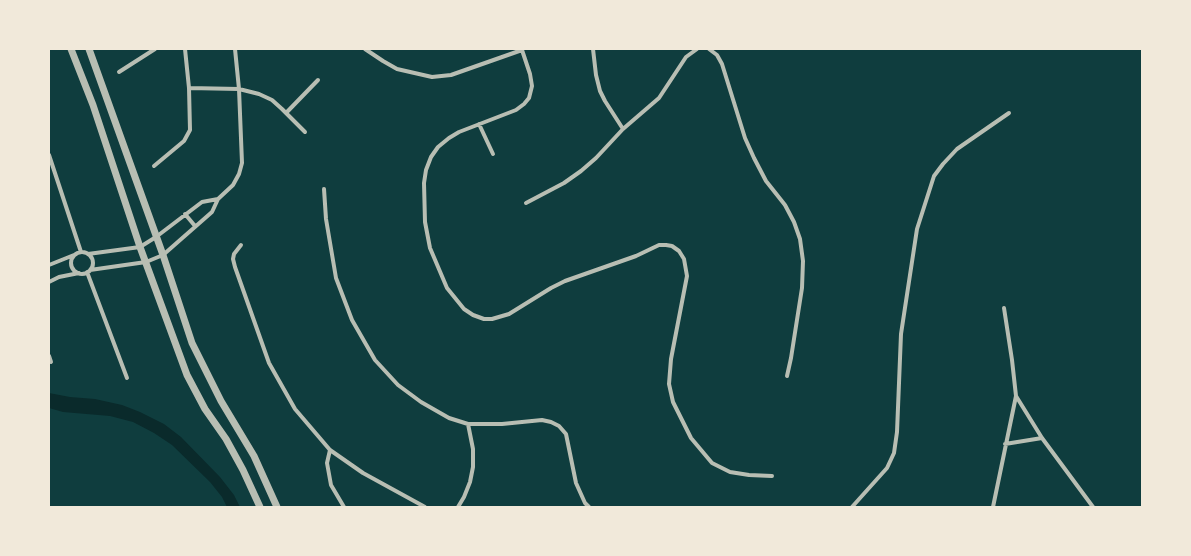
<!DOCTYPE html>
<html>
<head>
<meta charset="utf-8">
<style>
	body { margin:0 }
	#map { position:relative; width:1191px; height:556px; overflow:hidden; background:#0f3d3e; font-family:"Nunito Sans",sans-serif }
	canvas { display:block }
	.frame { position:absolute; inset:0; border:50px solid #f1e9da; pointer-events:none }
</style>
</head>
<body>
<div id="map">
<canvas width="1191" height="556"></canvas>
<div class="frame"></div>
</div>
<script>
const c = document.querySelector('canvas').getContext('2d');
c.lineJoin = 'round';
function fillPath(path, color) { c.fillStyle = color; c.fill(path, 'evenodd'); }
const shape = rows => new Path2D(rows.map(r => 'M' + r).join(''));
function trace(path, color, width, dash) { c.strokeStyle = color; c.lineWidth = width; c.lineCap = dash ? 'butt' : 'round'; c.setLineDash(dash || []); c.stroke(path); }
fillPath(shape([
	[49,393,70,397,95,399,122,405,140,412,164,424,181,437,220,477,234,495,240,507,227,507,222,497,210,482,172,445,154,433,133,422,110,416,63,412,49,408]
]), '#0a2a2b');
trace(shape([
	[365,49,383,61,397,69,432,77,451,75,522,50],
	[593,49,596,75,600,91,605,101,623,129],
	[709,49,717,55,722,64,745,138,754,158,766,181,785,205,794,222,800,239,803,261,802,288,791,358,787,376],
	[522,50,530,74,532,86,529,98,524,104,516,110,459,132,449,138,438,147,431,157,426,170,424,183,425,222,430,248,447,288,464,309,473,315,484,319,492,319,509,314,551,288,565,281,636,256,659,245,666,245,672,246,679,251,684,259,687,276,671,359,669,384,673,402,691,438,712,463,730,472,749,475,772,476],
	[119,72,155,49],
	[189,88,239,89,259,94,272,100,282,109,305,132],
	[286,113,318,80],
	[479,124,493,154],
	[49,155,81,252],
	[154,166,184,141,190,130,189,88,185,49],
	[324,189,326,219,336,278,352,320,375,360,398,385,421,402,449,418,468,424,502,424,542,420,551,422,559,426,566,434,576,483,585,503,589,507],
	[526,203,564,183,581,171,596,158,623,129,659,98,686,57,697,49],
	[185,214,195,226],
	[241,245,234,254,233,259,235,267,269,363,295,409,330,450,363,473,425,507],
	'71 263a11 11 0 1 1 22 0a11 11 0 1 1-22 0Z',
	[88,254,140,247,156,237,202,202,218,199],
	[49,265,74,255],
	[90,270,146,262,163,255,212,212,218,199,233,185,239,174,242,163,239,89,235,49],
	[87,272,127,378],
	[49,282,59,277,79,273],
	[49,356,51,362],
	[1016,396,1042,438,1093,507],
	[1005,444,1042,438],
	[330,450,327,463,331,485,344,507],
	[458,507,464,497,470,482,473,467,473,449,468,424],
	[852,507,887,468,894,453,897,432,901,334,917,229,934,176,943,164,957,149,1009,113],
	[993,507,1016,396,1012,360,1004,308]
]), '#b8beb3', 4);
trace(shape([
	[71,49,93,105,140,247,187,375,205,409,226,439,243,470,260,507],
	[89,49,163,255,192,343,221,401,254,456,277,507]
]), '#b8beb3', 7);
</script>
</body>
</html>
